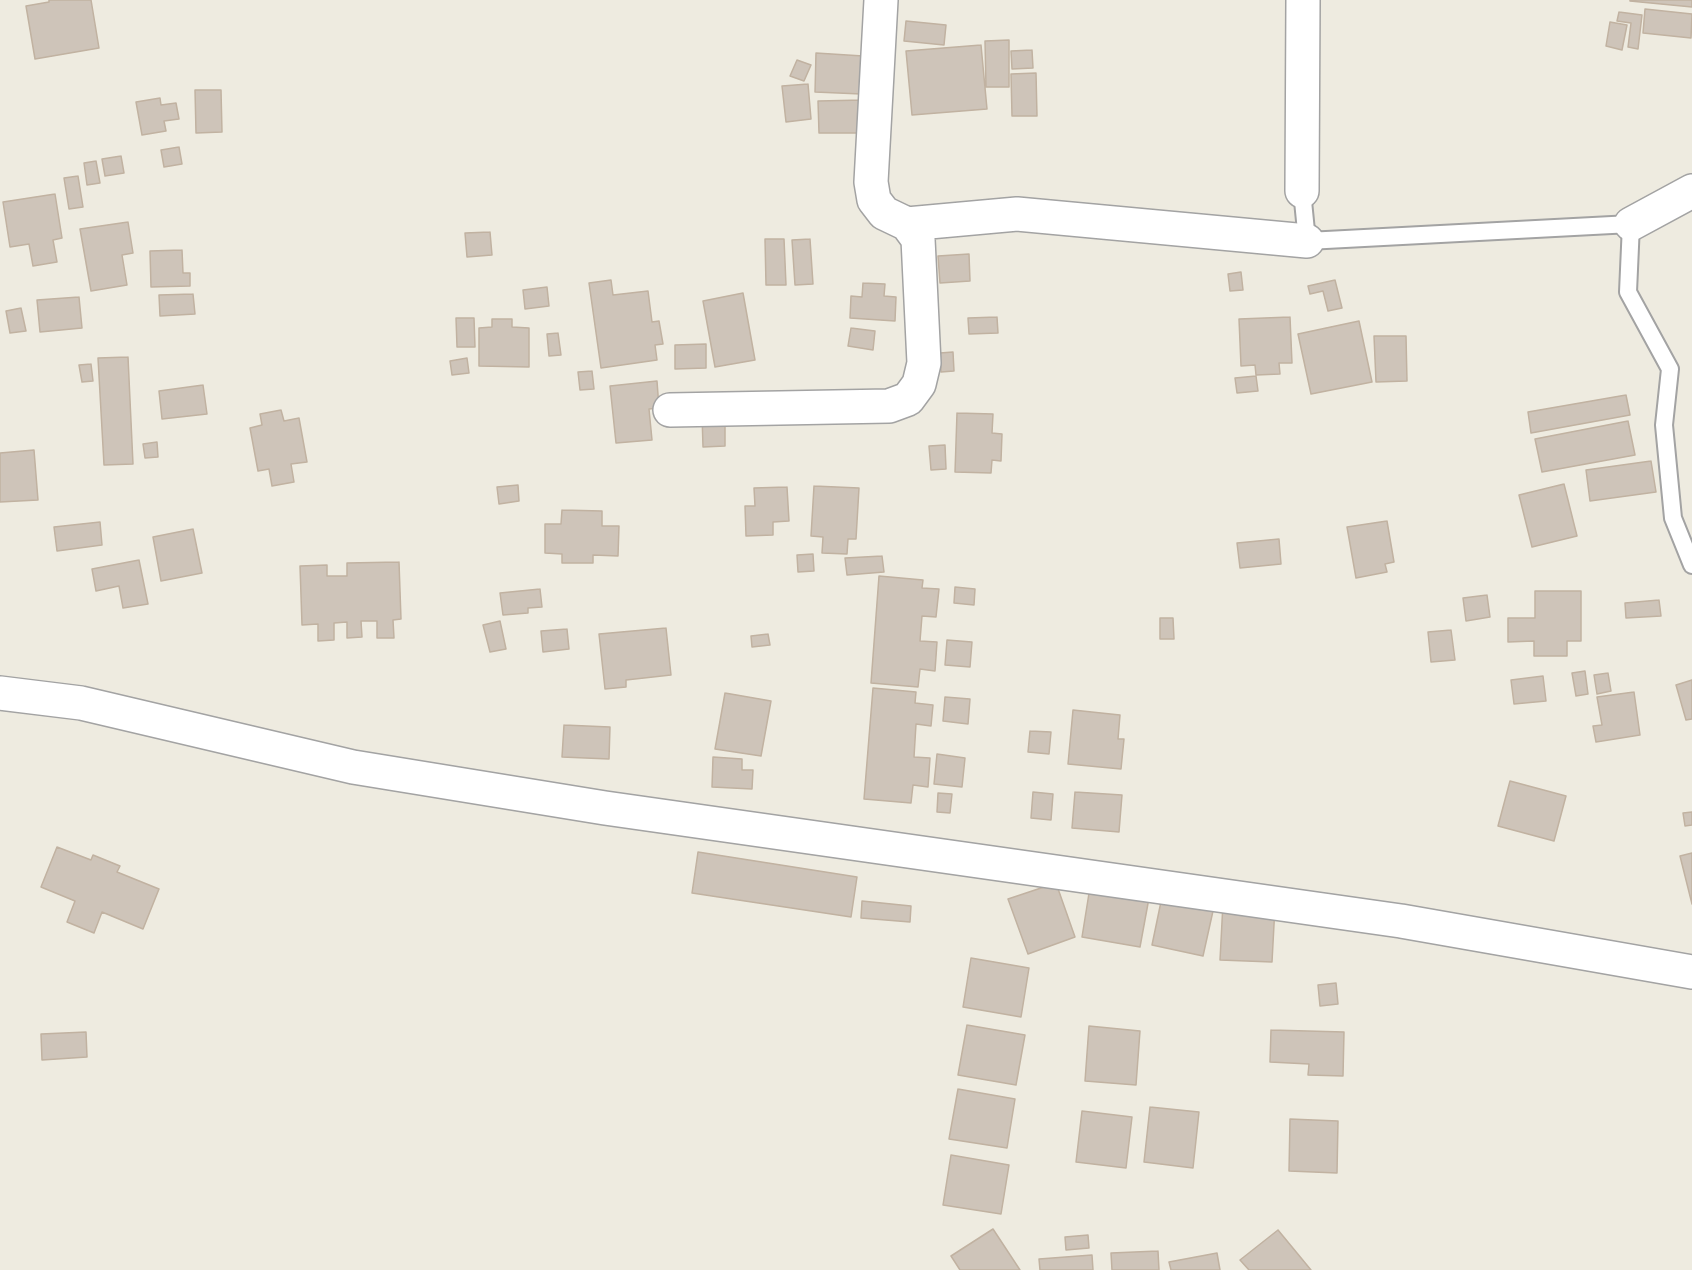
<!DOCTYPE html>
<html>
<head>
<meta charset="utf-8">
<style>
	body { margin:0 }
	canvas { display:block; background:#eeebe0 }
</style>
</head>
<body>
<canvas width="1692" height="1270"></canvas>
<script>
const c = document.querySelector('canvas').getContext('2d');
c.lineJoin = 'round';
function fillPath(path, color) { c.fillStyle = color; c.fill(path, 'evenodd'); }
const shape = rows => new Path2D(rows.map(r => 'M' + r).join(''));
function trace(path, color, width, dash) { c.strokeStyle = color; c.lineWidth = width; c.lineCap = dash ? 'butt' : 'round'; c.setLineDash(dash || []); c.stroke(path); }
const building = shape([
	[49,0,91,0,99,48,35,59,26,6,49,2,49,0],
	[1692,0,1692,7,1630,1,1630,0,1692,0],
	[1645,9,1692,14,1691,38,1643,33,1645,9],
	[1619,12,1642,15,1638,49,1628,47,1631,23,1617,21,1619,12],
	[906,21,946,25,944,45,904,41,906,21],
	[1610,22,1627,25,1622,50,1606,46,1610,22],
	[1009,40,1009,87,986,87,985,41,1009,40],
	[981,45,987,109,912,115,906,51,981,45],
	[1032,50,1033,68,1012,69,1011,51,1032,50],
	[816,53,863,56,861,94,815,92,816,53],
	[797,60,811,65,804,81,790,76,797,60],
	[1036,73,1037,116,1012,116,1011,74,1036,73],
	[808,84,811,119,786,122,782,86,808,84],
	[195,90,221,90,222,132,196,133,195,90],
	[160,98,161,105,176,103,179,119,164,121,166,131,142,135,136,102,160,98],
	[863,100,864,133,819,133,818,101,863,100],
	[179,147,182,164,164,167,161,150,179,147],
	[121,156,124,173,105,176,102,159,121,156],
	[96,161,100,183,87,185,84,163,96,161],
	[78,176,83,207,69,209,64,178,78,176],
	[55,194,62,238,53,240,57,262,33,266,29,244,10,247,3,202,55,194],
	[128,222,133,253,122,255,127,285,91,291,80,229,128,222],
	[490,232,492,255,467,257,465,233,490,232],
	[765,239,784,239,786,285,766,285,765,239],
	[810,239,813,284,795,285,792,240,810,239],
	[182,250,183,273,190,273,190,286,151,287,150,251,182,250],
	[969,254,970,281,940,283,938,256,969,254],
	[1241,272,1243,290,1230,291,1228,274,1241,272],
	[611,280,613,295,648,291,652,322,659,321,663,344,655,345,657,360,601,368,589,283,611,280],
	[1335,280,1342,308,1328,311,1323,291,1310,294,1308,286,1335,280],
	[863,283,885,284,884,296,896,297,895,321,850,318,851,296,862,297,863,283],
	[547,287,549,306,525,309,523,290,547,287],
	[743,293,755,360,715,367,703,301,743,293],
	[193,294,195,314,160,316,159,295,193,294],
	[79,297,82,328,40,332,37,300,79,297],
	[21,308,26,331,10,333,6,311,21,308],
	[997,317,998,333,969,334,968,318,997,317],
	[1290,317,1292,363,1279,363,1280,374,1256,375,1255,365,1241,366,1239,319,1290,317],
	[456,318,474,318,475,347,457,347,456,318],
	[492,319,512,319,512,327,529,328,529,367,479,366,479,328,492,327,492,319],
	[1359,321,1372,382,1311,394,1298,334,1359,321],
	[851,328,875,331,873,350,848,346,851,328],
	[558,333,561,355,549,356,547,334,558,333],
	[1374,336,1406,336,1407,381,1376,382,1374,336],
	[706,344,706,368,675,369,675,345,706,344],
	[953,352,954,371,941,372,940,353,953,352],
	[128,357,133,464,104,465,98,358,128,357],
	[467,358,469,373,452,375,450,361,467,358],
	[91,364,93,381,82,382,79,365,91,364],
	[592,371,594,389,580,390,578,372,592,371],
	[1256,376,1258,391,1237,393,1235,378,1256,376],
	[657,381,659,408,649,409,652,440,616,443,610,386,657,381],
	[203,385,207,414,162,419,159,391,203,385],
	[1626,395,1630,415,1531,433,1528,412,1626,395],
	[281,410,284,421,299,418,307,462,291,464,294,482,272,486,269,469,258,471,250,428,262,425,260,414,281,410],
	[957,413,993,414,992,433,1002,434,1001,461,992,460,991,473,955,472,957,413],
	[725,414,725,446,703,447,702,415,725,414],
	[1628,421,1635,455,1542,472,1535,439,1628,421],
	[157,442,158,457,145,458,143,444,157,442],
	[945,445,946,469,931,470,929,446,945,445],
	[34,450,38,500,0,502,0,453,34,450],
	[1651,461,1656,492,1590,501,1586,470,1651,461],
	[1564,484,1577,536,1532,547,1519,495,1564,484],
	[518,485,519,501,499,504,497,487,518,485],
	[814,486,859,488,856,539,848,539,847,554,822,553,823,537,811,536,814,486],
	[787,487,789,521,773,522,773,535,746,536,745,506,755,506,754,488,787,487],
	[562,510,602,511,602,526,619,526,618,556,593,555,593,563,562,563,562,554,545,553,545,524,561,524,562,510],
	[1387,521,1394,562,1385,564,1387,572,1356,578,1347,527,1387,521],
	[100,522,102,545,57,551,54,527,100,522],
	[193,529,202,573,161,581,153,537,193,529],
	[1279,539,1281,564,1240,568,1237,543,1279,539],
	[813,554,814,571,798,572,797,555,813,554],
	[882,556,884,572,847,575,845,558,882,556],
	[139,560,148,604,123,608,119,586,96,591,92,569,139,560],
	[399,562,401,619,393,620,394,638,377,638,377,621,361,621,362,637,347,638,347,622,334,623,334,640,318,641,318,624,302,625,300,566,327,565,327,576,347,576,347,563,399,562],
	[879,576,923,580,922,588,939,589,936,617,922,616,920,641,937,642,935,671,920,669,918,687,871,683,879,576],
	[955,587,975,589,974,605,954,603,955,587],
	[540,589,542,607,528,608,528,613,503,615,500,593,540,589],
	[1535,591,1581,591,1581,641,1567,641,1567,656,1534,656,1534,641,1508,642,1508,618,1535,618,1535,591],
	[1487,595,1490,617,1466,621,1463,598,1487,595],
	[1659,600,1661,616,1626,618,1625,603,1659,600],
	[1160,618,1173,618,1174,639,1160,639,1160,618],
	[500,621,506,649,490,652,483,625,500,621],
	[666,628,671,675,626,680,626,687,605,689,599,634,666,628],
	[567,629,569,649,543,652,541,631,567,629],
	[1451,630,1455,660,1431,662,1428,632,1451,630],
	[768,634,770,645,752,647,751,636,768,634],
	[947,640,972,642,970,667,945,665,947,640],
	[1585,671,1588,694,1576,696,1572,673,1585,671],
	[1608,673,1611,691,1597,694,1594,675,1608,673],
	[1543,676,1546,701,1514,704,1511,680,1543,676],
	[1692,680,1692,719,1686,720,1676,685,1692,680],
	[873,688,916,692,915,703,933,705,931,726,916,724,914,757,930,758,928,787,913,785,911,803,864,799,873,688],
	[1634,692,1640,735,1596,742,1593,726,1602,725,1597,697,1634,692],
	[725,693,771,701,761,756,715,749,725,693],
	[945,697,970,699,968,724,943,721,945,697],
	[1073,710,1120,715,1118,739,1124,739,1121,769,1068,764,1073,710],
	[564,725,610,727,609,759,562,757,564,725],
	[1030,731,1051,732,1049,754,1028,752,1030,731],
	[937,754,965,758,962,787,934,784,937,754],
	[713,757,742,759,742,770,753,770,752,789,712,787,713,757],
	[1510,781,1566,796,1554,841,1498,826,1510,781],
	[1033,792,1053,794,1051,820,1031,818,1033,792],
	[1075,792,1122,795,1119,832,1072,828,1075,792],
	[938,793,952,794,950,813,937,812,938,793],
	[1692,812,1692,825,1685,826,1683,813,1692,812],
	[57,847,91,860,93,855,120,866,117,872,159,889,143,929,102,912,94,933,67,922,75,901,41,887,57,847],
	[698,852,857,877,851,917,692,893,698,852],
	[1692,853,1692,904,1680,856,1692,853],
	[1056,883,1075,937,1028,954,1008,899,1056,883],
	[1090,887,1149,898,1140,947,1082,937,1090,887],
	[1163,892,1215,902,1203,956,1152,945,1163,892],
	[862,901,911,906,910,922,861,918,862,901],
	[1223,903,1275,906,1272,962,1220,960,1223,903],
	[971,958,1029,968,1021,1017,963,1007,971,958],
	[1336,983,1338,1004,1320,1006,1318,985,1336,983],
	[967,1025,1025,1035,1016,1085,958,1075,967,1025],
	[1089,1026,1140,1031,1136,1085,1085,1081,1089,1026],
	[1271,1030,1344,1032,1343,1076,1308,1075,1309,1064,1270,1062,1271,1030],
	[86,1032,87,1057,42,1060,41,1034,86,1032],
	[958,1089,1015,1099,1007,1148,949,1139,958,1089],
	[1150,1107,1199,1112,1193,1168,1144,1162,1150,1107],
	[1082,1111,1132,1117,1126,1168,1076,1162,1082,1111],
	[1290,1119,1338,1121,1337,1173,1289,1171,1290,1119],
	[951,1155,1009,1165,1001,1214,943,1205,951,1155],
	[993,1229,1020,1270,960,1270,951,1256,993,1229],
	[1278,1230,1311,1270,1249,1270,1240,1260,1278,1230],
	[1088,1235,1089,1248,1066,1250,1065,1237,1088,1235],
	[1158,1251,1159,1270,1112,1270,1111,1253,1158,1251],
	[1217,1253,1220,1270,1171,1270,1169,1262,1217,1253],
	[1092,1255,1093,1270,1040,1270,1039,1259,1092,1255]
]);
fillPath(building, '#cec4b9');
trace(building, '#c1b2a1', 1.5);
const lane = shape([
	[1302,191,1307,241,1631,224,1628,292,1670,369,1664,425,1673,518,1692,565]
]);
const street = shape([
	[1302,191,1303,0],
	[907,224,1017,214,1307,241],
	[1631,224,1692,191],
	[670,410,889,406,908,399,919,384,924,363,918,239,907,224,884,213,874,200,871,182,881,0],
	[0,693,81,703,353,767,605,808,1401,921,1692,972]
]);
trace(lane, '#a3a3a3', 20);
trace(street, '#a3a3a3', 36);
trace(lane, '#fff', 16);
trace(street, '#fff', 33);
</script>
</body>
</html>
